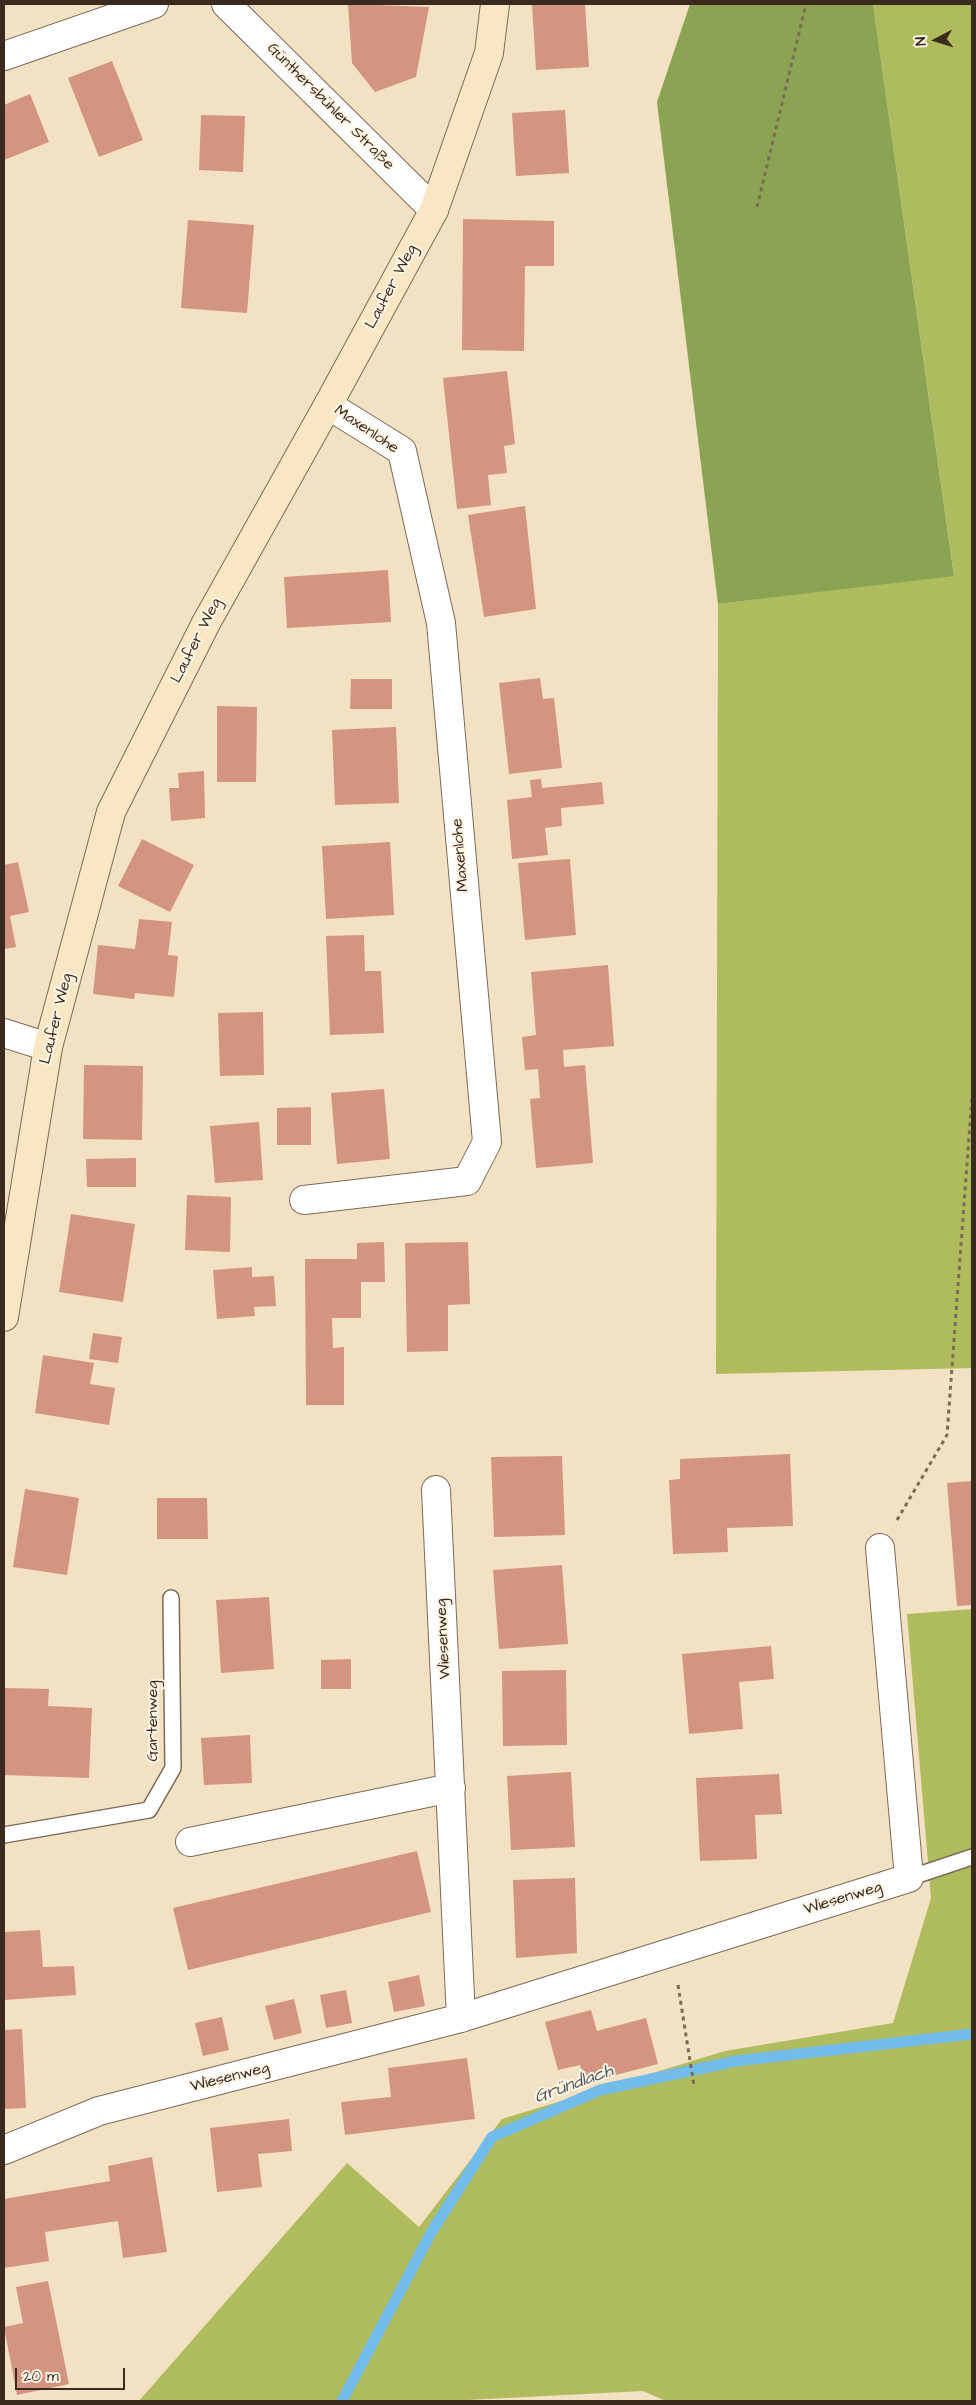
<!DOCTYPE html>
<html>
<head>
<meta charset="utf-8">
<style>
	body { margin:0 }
	#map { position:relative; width:976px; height:2405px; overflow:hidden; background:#f3e1c4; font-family:"Architects Daughter",sans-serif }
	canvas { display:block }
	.frame { position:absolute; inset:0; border:5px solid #3b2a1e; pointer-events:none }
	.north { position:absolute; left:911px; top:15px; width:50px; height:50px; -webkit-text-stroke:4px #fcf5e5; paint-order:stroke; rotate:265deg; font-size:14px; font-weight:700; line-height:20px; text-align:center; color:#3b2a1e }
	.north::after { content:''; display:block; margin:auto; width:18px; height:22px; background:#3b2a1e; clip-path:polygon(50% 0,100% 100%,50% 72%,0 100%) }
	.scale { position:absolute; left:15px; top:2368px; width:110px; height:22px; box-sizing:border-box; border:2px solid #3b2a1e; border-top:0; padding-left:6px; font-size:15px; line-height:18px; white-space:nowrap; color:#3b2a1e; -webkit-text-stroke:4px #fcf5e5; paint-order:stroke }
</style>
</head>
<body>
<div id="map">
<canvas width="976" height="2405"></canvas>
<div class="frame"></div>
<div class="north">N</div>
<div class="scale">20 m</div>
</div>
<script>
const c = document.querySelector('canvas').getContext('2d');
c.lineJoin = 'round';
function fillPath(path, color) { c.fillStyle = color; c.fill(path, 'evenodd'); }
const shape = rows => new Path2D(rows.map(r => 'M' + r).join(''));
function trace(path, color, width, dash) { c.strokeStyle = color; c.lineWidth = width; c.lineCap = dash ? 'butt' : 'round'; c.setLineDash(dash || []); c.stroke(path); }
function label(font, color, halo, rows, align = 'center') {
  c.font = font + ' "Architects Daughter",sans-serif'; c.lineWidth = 4; c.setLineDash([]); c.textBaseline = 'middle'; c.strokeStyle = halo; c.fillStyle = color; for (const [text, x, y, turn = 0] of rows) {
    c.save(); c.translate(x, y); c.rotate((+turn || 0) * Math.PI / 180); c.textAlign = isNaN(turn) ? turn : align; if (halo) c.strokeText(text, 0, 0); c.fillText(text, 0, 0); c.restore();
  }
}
fillPath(shape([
	[873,4,972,4,972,1368,716,1374,718,604,954,575],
	[972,1609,972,2401,666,2401,643,2391,447,2401,139,2401,347,2163,419,2227,502,2119,725,2051,893,2023,931,1898,907,1614]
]), '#afbc5d');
fillPath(shape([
	[690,4,873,4,954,576,718,604,657,102]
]), '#8ba454');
trace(shape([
	[342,2401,432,2231,492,2137,600,2090,736,2061,972,2034]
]), '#72bceb', 11);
fillPath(shape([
	[348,4,429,7,416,77,375,92,352,63],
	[532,4,585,4,589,67,536,70],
	[112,61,143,140,99,157,68,78],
	[30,94,49,142,4,160,4,105],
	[565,110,569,173,516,176,512,113],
	[201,115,245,116,243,172,199,170],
	[463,219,554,221,554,266,525,266,524,351,462,350],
	[188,220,254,225,247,313,181,308],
	[507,371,515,444,504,446,507,473,488,475,491,505,457,509,443,378],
	[525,506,536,609,484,617,468,515],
	[388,570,391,622,287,628,284,577],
	[540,678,543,699,554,698,562,768,509,774,499,683],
	[351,679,392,679,392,709,350,709],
	[217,706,257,707,256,782,217,782],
	[396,727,399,803,335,805,332,730],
	[204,771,205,818,171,821,169,788,179,788,178,773],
	[541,779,542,788,602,782,604,804,561,808,562,826,545,828,548,855,512,859,507,800,532,797,530,780],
	[142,839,194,865,170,912,118,886],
	[390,842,394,915,326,919,322,846],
	[570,859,576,935,525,940,518,863],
	[18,862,29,912,10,916,16,947,4,949,4,865],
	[139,919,172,922,168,955,178,956,174,997,135,993,134,999,93,994,98,945,135,949],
	[364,935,365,971,381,971,384,1033,330,1035,326,936],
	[608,965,614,1046,563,1050,564,1067,585,1065,593,1163,536,1168,530,1099,540,1098,538,1069,525,1070,522,1037,536,1035,531,972],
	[263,1012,264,1075,220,1076,218,1013],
	[84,1065,143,1066,142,1140,83,1139],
	[384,1089,390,1159,337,1164,331,1093],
	[311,1107,311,1145,277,1145,277,1108],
	[259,1122,263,1180,215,1183,210,1126],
	[136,1158,136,1187,87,1187,86,1159],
	[187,1195,231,1197,230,1252,185,1250],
	[71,1214,135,1224,123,1302,59,1292],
	[384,1242,385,1282,361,1282,361,1318,332,1318,333,1348,344,1347,344,1405,306,1405,305,1259,357,1259,357,1243],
	[468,1242,470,1304,448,1305,448,1351,407,1352,405,1243],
	[252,1267,252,1277,274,1276,276,1306,254,1307,255,1316,217,1319,213,1270],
	[93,1333,122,1337,118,1363,89,1359],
	[43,1355,94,1363,90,1384,115,1388,109,1425,35,1413],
	[790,1454,793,1526,727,1528,728,1552,673,1554,669,1480,680,1479,680,1459],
	[562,1456,565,1535,494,1537,491,1457],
	[972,1481,972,1605,957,1606,947,1483],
	[25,1489,79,1498,67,1575,13,1567],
	[157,1498,207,1498,208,1539,157,1539],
	[562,1565,568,1644,499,1649,493,1570],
	[269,1597,274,1669,221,1673,216,1600],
	[771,1646,774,1679,739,1682,743,1729,689,1734,682,1654],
	[351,1659,351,1689,321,1689,321,1660],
	[566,1670,567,1745,503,1746,502,1671],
	[5,1688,49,1689,48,1706,92,1708,89,1778,4,1775],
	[250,1735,252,1783,204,1785,201,1738],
	[571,1772,575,1847,511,1850,507,1776],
	[779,1774,782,1814,755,1815,757,1859,700,1861,696,1778],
	[417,1851,431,1912,188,1970,173,1908],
	[575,1878,577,1953,516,1958,513,1880],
	[40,1930,43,1967,74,1966,76,1995,4,2000,4,1932],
	[419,1975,425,2006,394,2012,388,1982],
	[346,1990,352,2023,326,2028,320,1995],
	[294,1999,302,2033,274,2040,265,2006],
	[591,2010,597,2031,646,2018,658,2064,585,2083,580,2065,558,2070,545,2022],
	[222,2017,229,2050,203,2056,195,2023],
	[22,2029,26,2108,4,2109,4,2030],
	[467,2058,475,2119,345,2135,341,2102,391,2097,388,2068],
	[289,2119,292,2151,258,2154,262,2187,217,2192,210,2128],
	[152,2157,167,2252,123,2258,118,2221,45,2232,49,2261,4,2268,4,2199,110,2181,108,2166],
	[48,2281,69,2384,17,2395,4,2327,23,2323,16,2287]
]), '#d39480');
const lane = shape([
	[4,1835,149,1810,173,1768,171,1598],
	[909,1878,972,1857]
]);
const street = shape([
	[226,4,434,210],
	[4,56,154,4],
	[4,1033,48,1047],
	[304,1200,467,1181,487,1142,441,623,402,451,328,405],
	[436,1490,461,2018],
	[190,1842,451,1788],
	[4,2150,99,2111,461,2018,909,1878,880,1548]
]);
const secondary = shape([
	[4,1317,48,1047,111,812,206,623,328,405,434,210,489,53,495,4]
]);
trace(lane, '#7b6a58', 18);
trace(street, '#7b6a58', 30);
trace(secondary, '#7b6a58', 30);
trace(shape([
	[757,207,806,4],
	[897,1520,947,1435,972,1096],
	[678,1985,694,2086]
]), '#7b6a58', 3, [4, 4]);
trace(lane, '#fff', 15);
trace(street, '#fff', 28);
trace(secondary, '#f9e7c3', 28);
label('16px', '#3b2a1e', '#fcf5e5', [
	["Günthersbühler Straße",330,107,45],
	["Laufer Weg",392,287,-62],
	["Maxenlohe",366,430,34],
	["Laufer Weg",197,641,-63],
	["Maxenlohe",461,855,-95],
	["Laufer Weg",57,1019,-76],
	["Wiesenweg",444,1639,-93],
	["Gartenweg",154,1721,-90],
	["Wiesenweg",843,1899,-17],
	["Wiesenweg",230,2078,-14]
]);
label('italic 18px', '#4c565c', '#fcf5e5', [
	["Gründlach",574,2085,-20]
]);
</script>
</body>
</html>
